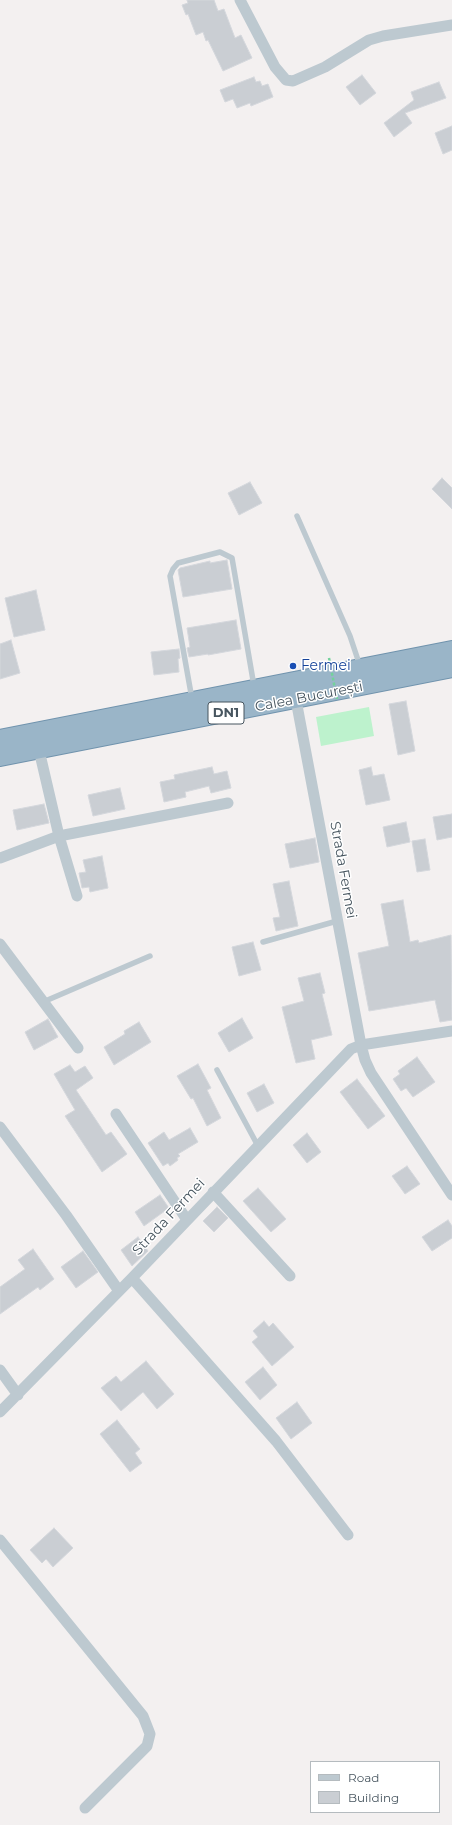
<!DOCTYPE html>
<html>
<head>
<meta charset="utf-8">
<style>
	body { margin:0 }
	#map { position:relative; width:452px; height:1825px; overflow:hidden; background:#f3f0f0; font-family:Montserrat,sans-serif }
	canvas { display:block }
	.legend { position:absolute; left:310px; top:1761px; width:130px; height:52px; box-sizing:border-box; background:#fff; border:1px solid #b5bbbf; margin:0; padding:5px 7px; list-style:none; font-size:12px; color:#47555f }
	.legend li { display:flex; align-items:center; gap:8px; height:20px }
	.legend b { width:20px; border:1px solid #b5bbbf }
</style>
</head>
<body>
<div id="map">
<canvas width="452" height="1825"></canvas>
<ul class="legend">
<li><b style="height:5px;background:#bdc9d0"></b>Road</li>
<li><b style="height:11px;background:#caced3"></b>Building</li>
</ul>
</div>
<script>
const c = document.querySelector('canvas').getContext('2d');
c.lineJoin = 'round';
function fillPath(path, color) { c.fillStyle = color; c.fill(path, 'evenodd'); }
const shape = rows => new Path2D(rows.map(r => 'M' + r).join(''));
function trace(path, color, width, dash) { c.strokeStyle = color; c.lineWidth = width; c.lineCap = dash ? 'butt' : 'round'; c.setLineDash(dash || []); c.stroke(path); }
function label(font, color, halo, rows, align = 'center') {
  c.font = font + ' Montserrat,sans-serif'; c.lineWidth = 3; c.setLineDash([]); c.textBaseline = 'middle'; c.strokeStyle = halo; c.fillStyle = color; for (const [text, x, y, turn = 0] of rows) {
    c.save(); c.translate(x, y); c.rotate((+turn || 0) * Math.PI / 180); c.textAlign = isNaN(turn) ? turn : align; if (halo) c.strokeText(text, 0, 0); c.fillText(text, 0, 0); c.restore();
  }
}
fillPath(shape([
	[369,707,374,736,321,746,316,717]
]), '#bdf2cd');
const building = shape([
	[187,0,214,0,218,11,224,9,235,38,241,35,252,58,223,71,208,40,206,41,203,32,196,35,188,14,186,15,182,5,188,3,187,0],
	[362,75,376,93,360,105,346,87,362,75],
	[254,77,256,82,260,81,262,86,268,84,273,97,251,106,250,103,237,108,233,99,225,102,220,90,254,77],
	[439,82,446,98,405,113,412,123,394,137,384,123,414,100,411,92,439,82],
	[452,126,452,150,443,154,435,133,452,126],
	[442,478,452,488,452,509,432,489,442,478],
	[250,482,262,503,239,515,228,493,250,482],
	[227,560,232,589,183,597,178,570,180,568,210,561,210,563,227,560],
	[36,590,45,630,14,637,5,598,36,590],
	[236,620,241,649,208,655,208,654,189,657,187,648,190,647,187,628,236,620],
	[11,640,20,673,0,679,0,644,11,640],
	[179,649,180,658,178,659,179,672,154,675,151,652,179,649],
	[406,701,415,751,398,755,389,704,406,701],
	[212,767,214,774,227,771,231,788,211,793,209,786,185,792,186,797,164,802,160,782,175,779,174,775,212,767],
	[371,767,373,776,384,774,390,800,366,805,359,770,371,767],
	[120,788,125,809,93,816,88,795,120,788],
	[44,804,49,823,17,830,13,810,44,804],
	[452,814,452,837,437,840,433,817,452,814],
	[406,822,410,842,387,847,383,827,406,822],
	[315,838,319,862,290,868,285,844,315,838],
	[425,839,430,870,417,872,412,841,425,839],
	[102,856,108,888,90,892,89,887,82,888,79,873,86,872,83,860,102,856],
	[289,881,298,926,276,931,273,918,280,917,273,884,289,881],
	[403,900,410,942,418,940,419,943,451,935,452,1020,440,1022,435,1000,369,1011,358,953,389,946,381,904,403,900],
	[253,942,261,970,239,976,232,947,253,942],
	[320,973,325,993,322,994,332,1035,311,1040,315,1059,296,1063,282,1007,304,1001,298,978,320,973],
	[242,1018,253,1038,229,1052,218,1033,242,1018],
	[48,1019,58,1037,34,1050,25,1032,48,1019],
	[139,1022,151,1042,114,1065,104,1047,125,1034,124,1031,139,1022],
	[417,1057,435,1082,413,1097,406,1088,401,1091,393,1079,400,1074,398,1071,417,1057],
	[198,1064,211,1088,207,1090,221,1118,207,1126,193,1098,191,1099,177,1076,198,1064],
	[70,1065,75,1072,85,1066,93,1078,76,1090,106,1135,111,1132,127,1154,102,1172,65,1116,75,1110,54,1074,70,1065],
	[357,1079,385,1116,368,1129,340,1092,357,1079],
	[264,1084,274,1103,257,1112,247,1093,264,1084],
	[190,1128,198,1142,178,1154,180,1156,177,1158,178,1160,170,1166,168,1163,163,1166,148,1143,164,1132,169,1140,190,1128],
	[307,1133,321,1152,307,1163,293,1145,307,1133],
	[407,1166,420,1184,405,1194,392,1176,407,1166],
	[258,1188,286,1219,271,1232,243,1201,258,1188],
	[160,1195,169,1208,144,1226,135,1212,160,1195],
	[217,1207,228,1218,214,1232,203,1221,217,1207],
	[448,1220,452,1226,452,1238,432,1251,422,1237,448,1220],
	[138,1237,148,1251,132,1266,121,1250,138,1237],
	[33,1249,54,1279,40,1290,38,1287,0,1314,0,1287,25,1269,18,1260,33,1249],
	[83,1251,98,1272,76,1288,61,1267,83,1251],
	[264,1321,269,1327,273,1323,294,1347,272,1366,252,1342,258,1337,253,1331,264,1321],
	[146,1361,174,1394,157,1409,143,1392,121,1411,101,1388,116,1376,121,1382,146,1361],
	[263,1367,277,1385,260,1400,245,1382,263,1367],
	[297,1402,312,1423,291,1439,276,1418,297,1402],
	[117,1420,140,1449,135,1453,142,1463,130,1472,100,1434,117,1420],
	[54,1528,73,1548,53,1567,46,1559,42,1563,30,1550,54,1528]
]);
fillPath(building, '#caced3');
trace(building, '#d4d7dc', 1);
const trunk = shape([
	[0,739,452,650],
	[0,757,452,668]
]);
trace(trunk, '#7093ad', 20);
trace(shape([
	[297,516,350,636,360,666],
	[192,699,170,576,173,569,178,563,220,552,232,558,254,686],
	[263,942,337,921],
	[43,1002,150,956],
	[217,1070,258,1146]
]), '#bdc9d0', 5.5);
trace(shape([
	[240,0,275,67,286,80,293,81,325,67,369,40,383,36,452,25],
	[296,700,361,1045,365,1060,371,1073,452,1195],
	[39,750,59,836,77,896],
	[0,858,59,836,228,803],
	[0,944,78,1048],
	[116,1114,187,1220],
	[0,1127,66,1215,119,1291],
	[213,1192,290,1276],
	[132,1278,276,1441,348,1535],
	[0,1370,18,1395],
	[0,1412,132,1278,351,1049,361,1045,452,1031],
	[0,1540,143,1716,150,1734,147,1746,85,1808]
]), '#bdc9d0', 11);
trace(trunk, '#9ab5c8', 18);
trace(shape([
	[329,658,337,699]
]), '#73d29b', 2.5, [3, 2]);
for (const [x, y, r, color] of [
	[293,666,4,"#1a4fb4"]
]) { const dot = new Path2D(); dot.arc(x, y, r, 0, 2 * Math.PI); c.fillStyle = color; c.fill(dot); trace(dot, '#fff', 1.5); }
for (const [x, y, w] of [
	[226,713,36]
]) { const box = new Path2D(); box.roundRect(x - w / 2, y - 11, w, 22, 3); c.fillStyle = '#fff'; c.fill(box); trace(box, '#47555f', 1); }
label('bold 13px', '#47555f', null, [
	["DN1",226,713]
]);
label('14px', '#164399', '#fff', [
	["Fermei",301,666]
], 'left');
label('14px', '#47555f', '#fff', [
	["Calea București",309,697,-11],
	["Strada Fermei",343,870,80],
	["Strada Fermei",169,1217,-47]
]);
</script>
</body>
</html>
